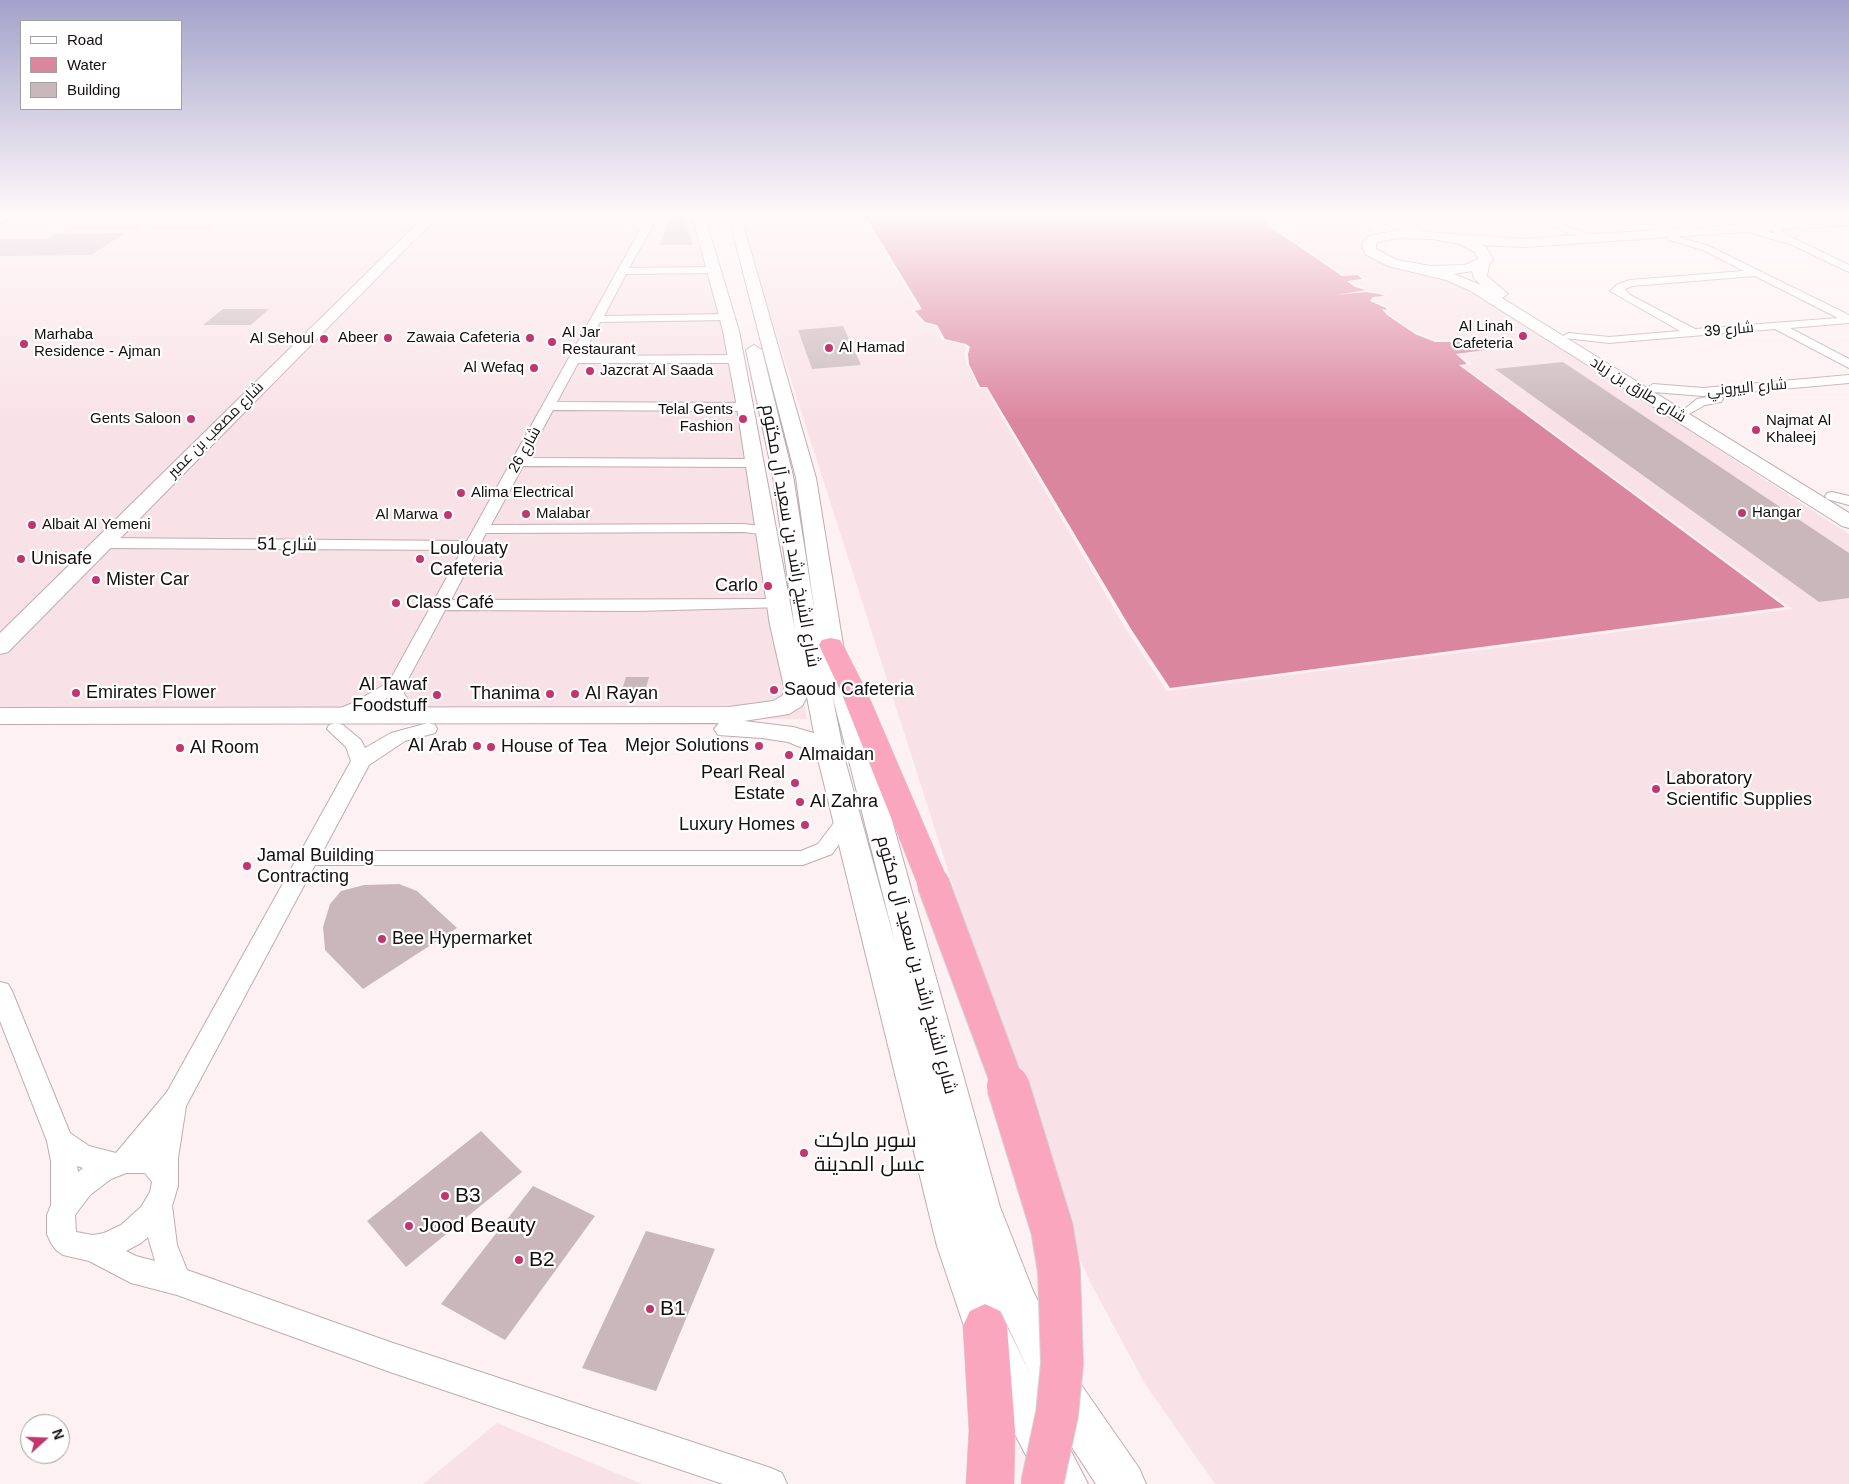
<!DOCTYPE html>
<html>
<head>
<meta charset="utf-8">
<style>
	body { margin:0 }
	#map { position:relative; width:1849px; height:1484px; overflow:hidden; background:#fef1f4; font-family:Helvetica,sans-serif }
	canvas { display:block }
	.legend { position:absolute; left:20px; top:20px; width:162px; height:90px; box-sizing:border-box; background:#fff; border:1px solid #a19f9f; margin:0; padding:6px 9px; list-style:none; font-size:15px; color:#140e0f }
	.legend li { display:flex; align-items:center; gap:10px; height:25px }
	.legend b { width:25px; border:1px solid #a19f9f }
	.north { position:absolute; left:20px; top:1414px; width:50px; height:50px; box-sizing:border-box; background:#fff; border:1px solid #a19f9f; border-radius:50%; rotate:70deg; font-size:14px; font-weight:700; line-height:20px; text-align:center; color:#140e0f }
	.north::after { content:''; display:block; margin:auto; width:18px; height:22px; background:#c1366d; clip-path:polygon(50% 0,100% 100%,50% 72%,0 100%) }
</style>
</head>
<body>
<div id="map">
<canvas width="1849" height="1484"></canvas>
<ul class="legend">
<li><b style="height:6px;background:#fff"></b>Road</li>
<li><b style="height:14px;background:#db869f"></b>Water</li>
<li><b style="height:14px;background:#cab7bc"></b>Building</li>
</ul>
<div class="north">N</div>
</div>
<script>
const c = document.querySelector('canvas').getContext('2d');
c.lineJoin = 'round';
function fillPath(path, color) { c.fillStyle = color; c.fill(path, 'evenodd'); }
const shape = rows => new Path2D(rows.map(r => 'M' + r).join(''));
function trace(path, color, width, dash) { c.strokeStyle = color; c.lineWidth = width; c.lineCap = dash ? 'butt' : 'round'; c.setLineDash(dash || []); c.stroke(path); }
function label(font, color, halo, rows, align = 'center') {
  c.font = font + ' Helvetica,Cairo,sans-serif'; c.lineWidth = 4.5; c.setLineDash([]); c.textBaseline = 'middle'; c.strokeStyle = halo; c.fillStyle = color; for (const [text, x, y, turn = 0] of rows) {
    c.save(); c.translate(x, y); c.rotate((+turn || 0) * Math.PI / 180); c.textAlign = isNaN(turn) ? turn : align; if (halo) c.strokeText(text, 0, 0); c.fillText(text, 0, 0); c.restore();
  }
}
fillPath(shape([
	[6,214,696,214,729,294,807,719,0,722,0,218],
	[738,214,862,214,919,309,911,310,922,323,934,326,942,340,964,345,967,348,964,354,966,364,974,376,977,389,985,388,1126,629,1167,691,1792,609,1463,366,1472,364,1459,355,1490,350,1476,340,1436,340,1417,333,1390,315,1386,311,1391,311,1389,307,1373,301,1376,298,1387,296,1381,293,1368,291,1337,295,1368,290,1350,281,1366,280,1360,274,1344,275,1269,224,1272,223,1260,214,1355,214,1374,227,1369,256,1374,259,1392,267,1456,283,1479,295,1849,534,1849,1484,1215,1484,1145,1384,1090,1282,1052,1195],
	[497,1423,642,1484,423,1484]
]), '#f8e2e8');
fillPath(shape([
	[93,214,161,214,136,230,66,231],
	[187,214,230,214,208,229,145,229,161,218,181,218]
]), '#f8becd');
fillPath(shape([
	[864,214,1257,214,1270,223,1266,224,1342,276,1358,275,1362,279,1347,281,1355,287,1366,290,1336,295,1366,292,1380,294,1384,296,1373,297,1370,301,1386,308,1387,310,1382,309,1387,315,1415,334,1435,342,1475,342,1486,350,1456,354,1467,364,1459,365,1785,607,1170,688,1131,629,987,387,980,387,969,364,968,354,970,347,966,344,945,339,937,325,925,322,915,311,922,309]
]), '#db869f');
fillPath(shape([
	[673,214,683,214,693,245,659,245],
	[125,233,91,255,0,256,0,239,47,239,54,234],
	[223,309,269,309,251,325,203,325],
	[843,326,861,365,812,369,798,330],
	[1563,362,1849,553,1849,598,1819,602,1495,369],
	[626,677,649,677,643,699,619,699],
	[399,884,417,891,457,928,363,989,325,950,323,927,330,904,341,891,364,885],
	[481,1131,522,1172,406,1267,367,1221],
	[533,1186,595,1216,505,1340,441,1304],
	[646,1231,715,1249,656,1391,582,1368]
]), '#cab7bc');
const street = shape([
	[4,214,14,214,0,224,0,217,4,214],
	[649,214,659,214,629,268,714,267,719,270,714,273,626,274,604,316,727,314,732,317,727,320,600,322,582,356,735,355,741,359,735,363,578,363,557,402,746,403,752,407,746,411,553,410,527,458,754,459,761,463,754,467,523,466,491,525,744,524,767,527,774,531,767,535,744,532,486,533,451,600,778,599,784,601,786,604,784,607,636,611,445,610,405,685,404,694,420,716,417,720,405,720,387,698,367,710,335,723,329,721,326,717,329,713,355,702,389,682,462,550,102,548,94,543,102,538,467,541,649,214],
	[1369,214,1380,214,1399,223,1438,235,1433,238,1393,227,1369,214],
	[1529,214,1541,214,1574,229,1600,237,1595,240,1568,233,1529,214],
	[1623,214,1635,214,1685,232,1680,235,1655,229,1623,214],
	[1790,214,1804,214,1834,223,1829,226,1790,214],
	[1758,229,1776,234,1773,231,1775,229,1781,229,1787,235,1849,265,1849,272,1790,244,1755,234,1753,232,1758,229],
	[1672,235,1709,246,1849,315,1849,323,1790,328,1849,359,1849,368,1775,329,1609,343,1565,338,1563,336,1569,333,1609,337,1680,331,1610,291,1618,284,1630,280,1744,271,1703,250,1669,240,1669,236,1672,235],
	[1755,276,1838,318,1695,329,1630,295,1625,289,1632,286,1755,276],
	[1849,375,1849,383,1703,396,1653,392,1647,388,1653,384,1703,388,1849,375],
	[1717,395,1721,396,1723,399,1721,402,1705,405,1689,414,1683,410,1697,399,1717,395],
	[1832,492,1849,496,1849,505,1827,499,1825,496,1827,493,1832,492],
	[336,723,343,725,361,740,365,748,391,733,428,723,435,725,437,729,435,733,405,741,369,765,323,851,801,851,818,844,839,816,846,814,853,816,856,821,832,854,803,865,315,865,186,1106,178,1158,178,1186,172,1206,177,1245,187,1270,390,1342,771,1468,782,1473,787,1484,723,1484,390,1372,177,1295,131,1283,89,1261,63,1255,56,1250,51,1243,47,1234,47,1215,51,1205,51,1161,47,1141,0,1021,0,982,8,984,12,991,70,1133,89,1146,116,1153,167,1092,351,761,346,747,327,729,329,725,336,723],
	[77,1166,83,1168,78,1172,77,1166],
	[126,1173,145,1173,152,1182,150,1192,141,1207,121,1225,104,1233,93,1235,76,1232,75,1215,90,1195,111,1179,126,1173],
	[148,1237,155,1261,136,1256,126,1251,141,1243,148,1237]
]);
const secondary = shape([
	[427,214,440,214,8,652,0,654,0,633,427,214],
	[692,214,704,214,739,331,795,630,773,476,746,350,754,345,762,350,793,476,815,614,796,478,728,214,740,214,816,478,843,645,1000,1207,1033,1291,1075,1376,1139,1468,1146,1484,1096,1484,1058,1426,1088,1484,1041,1484,1000,1406,964,1326,937,1246,819,763,805,749,788,742,762,738,718,735,714,729,719,723,0,724,0,708,729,707,773,701,782,696,785,691,770,625,737,407,723,331,692,214],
	[832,694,896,946,845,760,832,694],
	[807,697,814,733,793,727,744,721,789,714,802,706,807,697],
	[999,1307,1003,1316,1033,1380,1003,1318,999,1307],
	[1849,217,1849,225,1523,247,1481,245,1486,247,1493,260,1489,264,1487,276,1508,294,1502,298,1849,513,1849,528,1842,526,1469,290,1446,280,1388,266,1365,254,1362,244,1369,236,1398,230,1523,239,1849,217],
	[1398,238,1433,239,1459,244,1475,252,1478,259,1465,265,1431,266,1397,260,1376,249,1376,245,1378,242,1398,238],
	[1472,271,1474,278,1481,285,1454,274,1472,271]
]);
const highway = shape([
	[831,638,840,640,843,645,867,692,949,883,944,891,933,894,922,891,917,883,841,692,819,645,822,640,831,638],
	[985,1304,1000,1311,1007,1326,1015,1430,1014,1484,966,1484,969,1430,963,1326,970,1311,985,1304]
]);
trace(street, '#bfacb1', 2);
trace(secondary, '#bfacb1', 2);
trace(highway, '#d5d4d4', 1);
fillPath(street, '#fff');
fillPath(secondary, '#fff');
fillPath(highway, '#f9a6be');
const highwayBridgeFar1 = shape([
	[933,883,1009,1088]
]);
const highwayBridge = shape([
	[1008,1086,1052,1229,1059,1271,1062,1364,1057,1414,1042,1484]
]);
trace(highwayBridgeFar1, '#d5d4d4', 34, []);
trace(highwayBridge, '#d5d4d4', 44, []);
trace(highwayBridgeFar1, '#f9a6be', 32);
trace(highwayBridge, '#f9a6be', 42);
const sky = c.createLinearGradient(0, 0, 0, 421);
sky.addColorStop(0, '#a3a2cb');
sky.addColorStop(0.51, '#fff9fa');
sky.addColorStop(1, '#fff9fa00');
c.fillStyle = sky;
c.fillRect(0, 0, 1849, 421);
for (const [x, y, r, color] of [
	[1523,336,5,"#c1366d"],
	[388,338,5,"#c1366d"],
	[530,338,5,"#c1366d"],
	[324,339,5,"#c1366d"],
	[552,342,5,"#c1366d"],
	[24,344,5,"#c1366d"],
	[829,348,5,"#c1366d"],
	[534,368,5,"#c1366d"],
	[590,371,5,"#c1366d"],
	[191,419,5,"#c1366d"],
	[743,419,5,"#c1366d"],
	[1756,430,5,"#c1366d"],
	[461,493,5,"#c1366d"],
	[1742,513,5,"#c1366d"],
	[526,514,5,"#c1366d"],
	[448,515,5,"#c1366d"],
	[32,525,5,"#c1366d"],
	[21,559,5,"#c1366d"],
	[420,559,5,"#c1366d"],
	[96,580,5,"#c1366d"],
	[768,586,5,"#c1366d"],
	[396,603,5,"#c1366d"],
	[774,690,5,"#c1366d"],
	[76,693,5,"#c1366d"],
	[550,694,5,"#c1366d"],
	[575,694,5,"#c1366d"],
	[437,695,5,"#c1366d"],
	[477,746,5,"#c1366d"],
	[759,746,5,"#c1366d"],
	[491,747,5,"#c1366d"],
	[180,748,5,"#c1366d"],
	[789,755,5,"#c1366d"],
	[795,783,5,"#c1366d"],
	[1656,789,5,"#c1366d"],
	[800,802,5,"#c1366d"],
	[805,825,5,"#c1366d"],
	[247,866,5,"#c1366d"],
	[382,939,5,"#c1366d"],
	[804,1153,5,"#c1366d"],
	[445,1196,5,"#c1366d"],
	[409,1226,5,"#c1366d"],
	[519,1260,5,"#c1366d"],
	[650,1309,5,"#c1366d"]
]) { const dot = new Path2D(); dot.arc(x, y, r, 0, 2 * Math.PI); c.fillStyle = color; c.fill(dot); trace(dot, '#fff', 2); }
label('15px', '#140e0f', '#fff', [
	["Al Linah",1513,327,"right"],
	["Cafeteria",1513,344,"right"],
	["Al Jar",562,333],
	["Restaurant",562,350],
	["Marhaba",34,335],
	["Residence - Ajman",34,352],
	["Abeer",378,338,"right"],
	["Zawaia Cafeteria",520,338,"right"],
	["Al Sehoul",314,339,"right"],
	["Al Hamad",839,348],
	["Al Wefaq",524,368,"right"],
	["Jazcrat Al Saada",600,371],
	["Telal Gents",733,410,"right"],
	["Fashion",733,427,"right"],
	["Gents Saloon",181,419,"right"],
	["Najmat Al",1766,421],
	["Khaleej",1766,438],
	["Alima Electrical",471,493],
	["Hangar",1752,513],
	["Malabar",536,514],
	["Al Marwa",438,515,"right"],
	["Albait Al Yemeni",42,525]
], 'left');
label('15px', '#140e0f', '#fff', [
	["شارع 39",1729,330,-5],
	["شارع البيروني",1747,388,-5],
	["شارع طارق بن زياد",1638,390,32],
	["شارع مصعب بن عمير",216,430,-45],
	["شارع 26",525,450,-61]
]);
label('18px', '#140e0f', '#fff', [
	["شارع الشيخ راشد بن سعيد آل مكتوم",790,536,80],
	["شارع 51",287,545,1],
	["شارع الشيخ راشد بن سعيد آل مكتوم",916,965,75]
]);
label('18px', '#140e0f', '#fff', [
	["Loulouaty",430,549],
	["Cafeteria",430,570],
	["Unisafe",31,559],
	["Mister Car",106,580],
	["Carlo",758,586,"right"],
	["Class Café",406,603],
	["Al Tawaf",427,685,"right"],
	["Foodstuff",427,706,"right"],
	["Saoud Cafeteria",784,690],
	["Emirates Flower",86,693],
	["Thanima",540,694,"right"],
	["Al Rayan",585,694],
	["Al Arab",467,746,"right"],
	["Mejor Solutions",749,746,"right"],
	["House of Tea",501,747],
	["Al Room",190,748],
	["Almaidan",799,755],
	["Pearl Real",785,773,"right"],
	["Estate",785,794,"right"],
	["Laboratory",1666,779],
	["Scientific Supplies",1666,800],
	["Al Zahra",810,802],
	["Luxury Homes",795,825,"right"],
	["Jamal Building",257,856],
	["Contracting",257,877],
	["Bee Hypermarket",392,939]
], 'left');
label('21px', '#140e0f', '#fff', [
	["سوبر ماركت",814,1141],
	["عسل المدينة",814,1165],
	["B3",455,1196],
	["Jood Beauty",419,1226],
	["B2",529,1260],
	["B1",660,1309]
], 'left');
</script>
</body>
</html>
